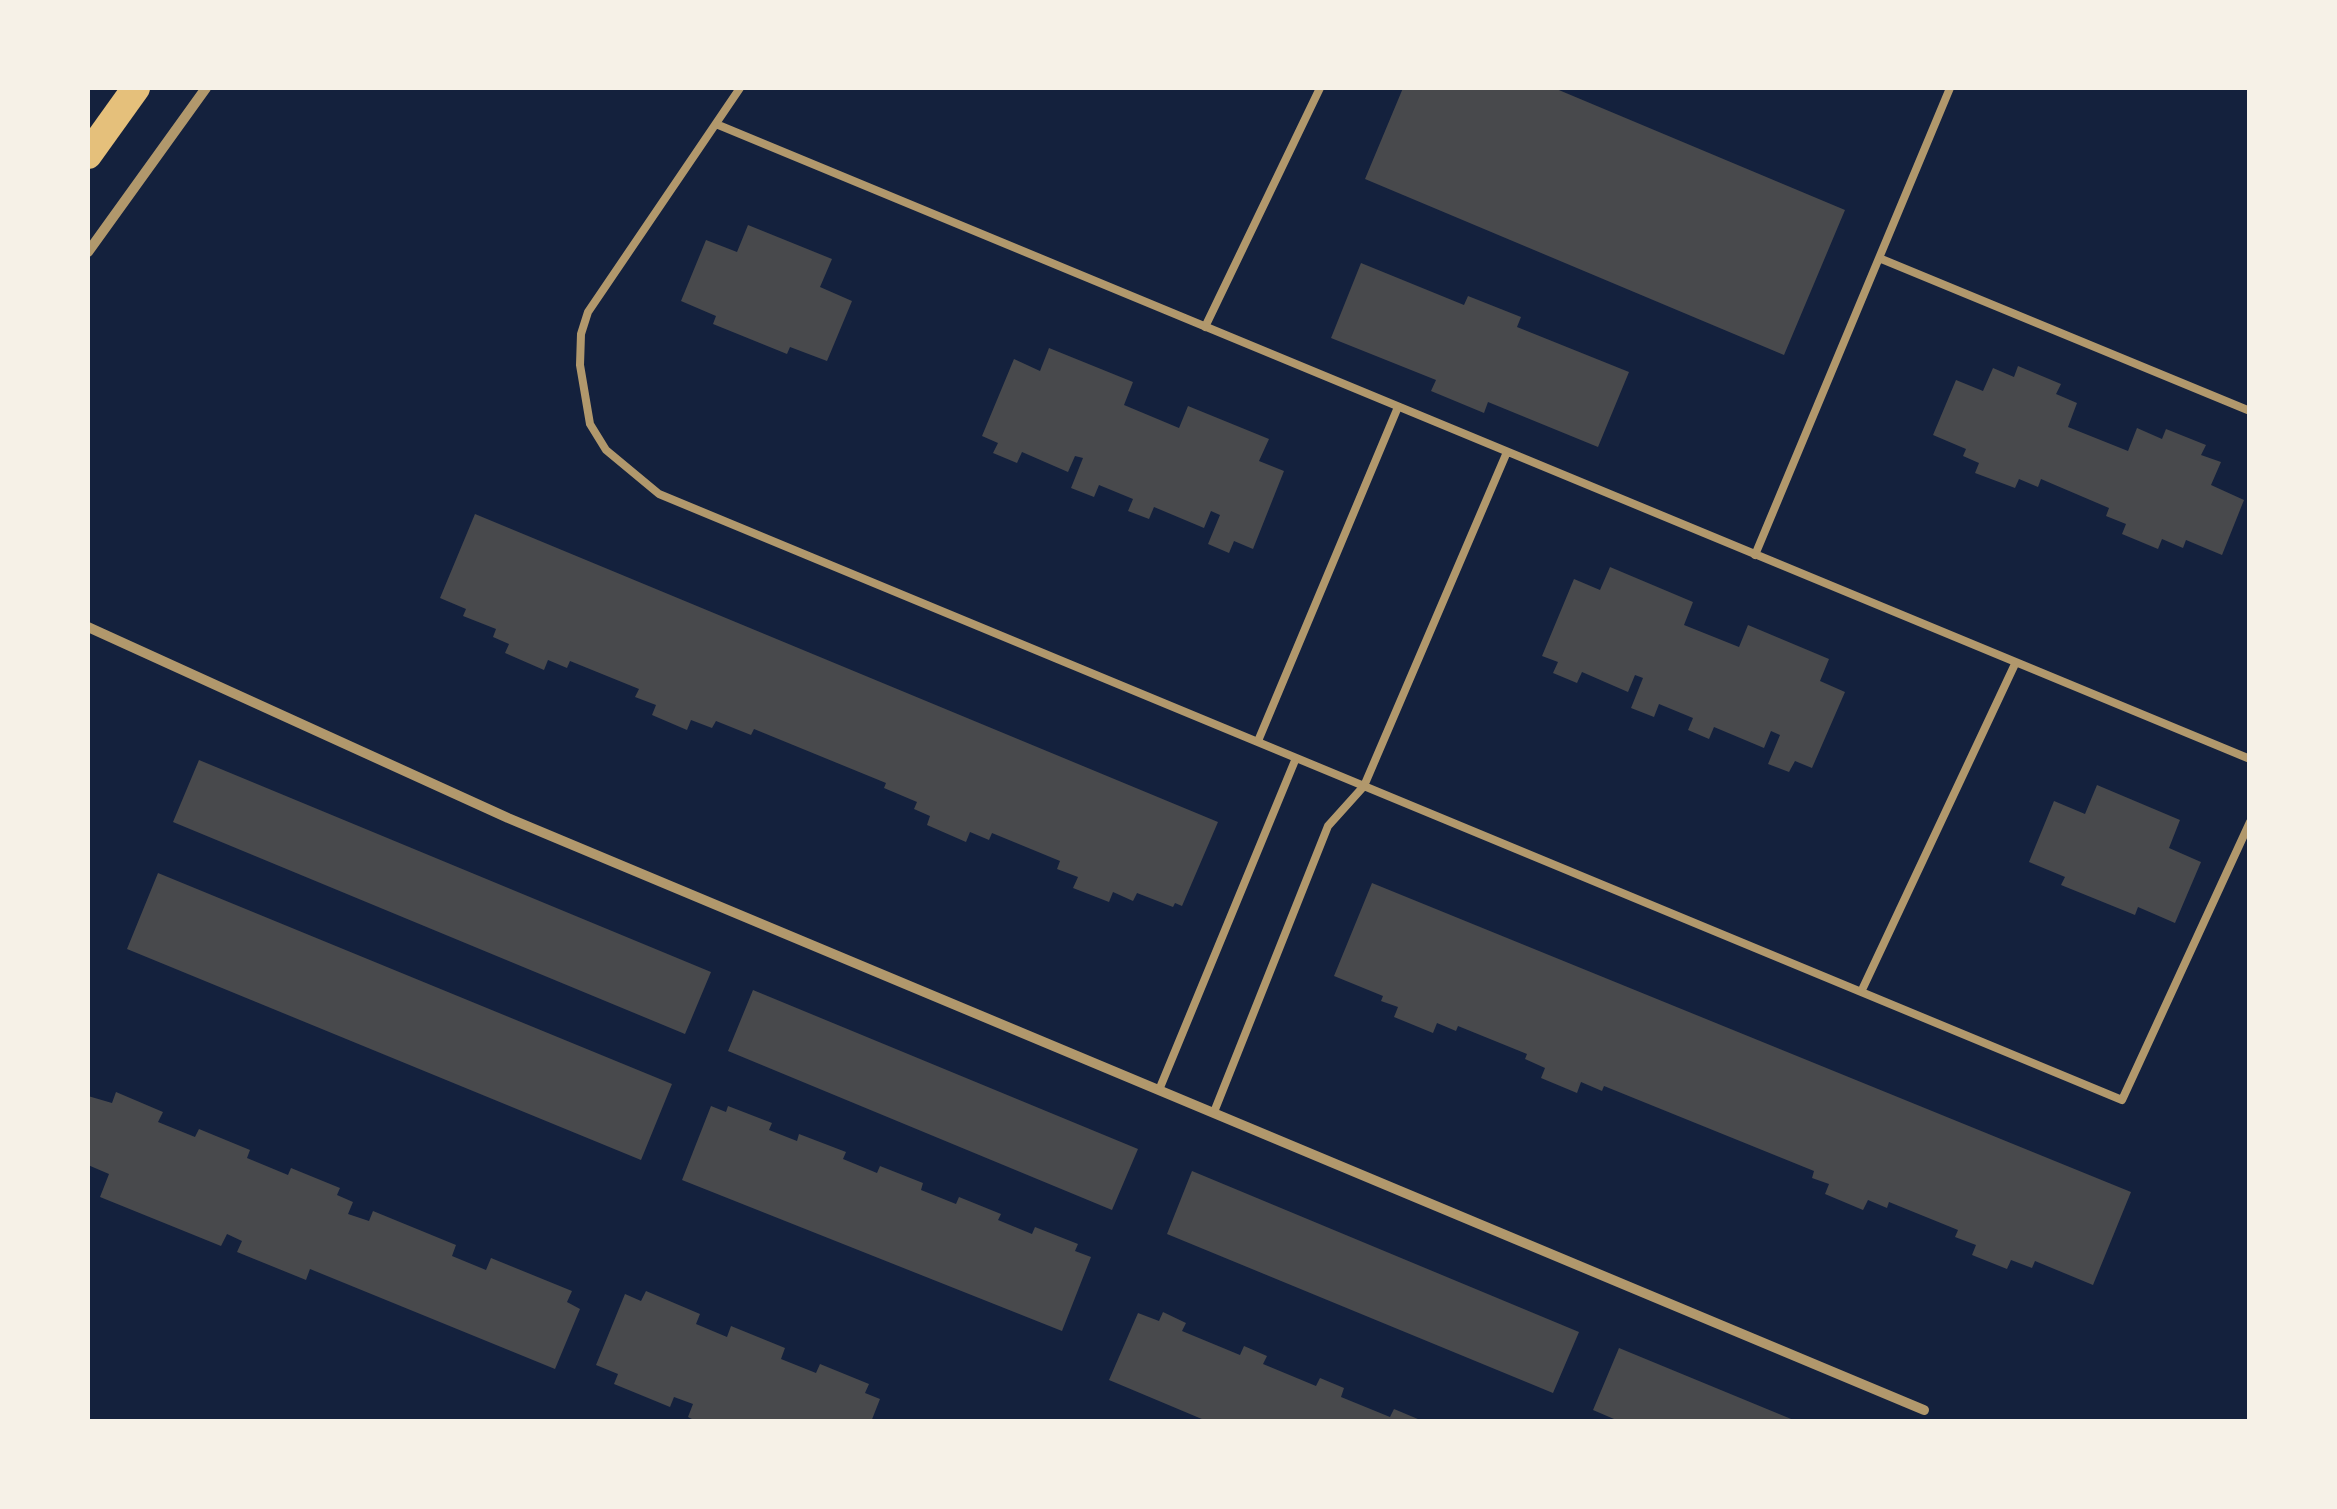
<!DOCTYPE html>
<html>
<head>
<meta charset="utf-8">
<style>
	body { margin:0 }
	#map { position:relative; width:2337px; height:1509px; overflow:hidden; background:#14213d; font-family:"Fira Sans Condensed",sans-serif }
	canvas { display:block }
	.frame { position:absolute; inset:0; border:90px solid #f6f1e7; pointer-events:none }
</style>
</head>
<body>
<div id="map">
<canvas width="2337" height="1509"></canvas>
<div class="frame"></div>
</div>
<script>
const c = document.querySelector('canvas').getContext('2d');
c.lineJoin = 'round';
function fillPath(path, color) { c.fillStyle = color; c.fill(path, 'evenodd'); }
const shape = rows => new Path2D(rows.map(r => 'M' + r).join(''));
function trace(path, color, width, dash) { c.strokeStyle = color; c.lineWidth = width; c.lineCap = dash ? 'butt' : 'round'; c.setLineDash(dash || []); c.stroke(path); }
fillPath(shape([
	[1403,88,1554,88,1845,210,1784,355,1365,179],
	[748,225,832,259,820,287,852,301,827,361,790,347,787,354,713,324,716,316,681,301,706,240,737,252],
	[1361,263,1464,305,1468,296,1521,317,1517,327,1629,372,1598,447,1488,402,1484,413,1431,391,1436,380,1331,338],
	[1049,348,1133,382,1124,405,1179,428,1188,406,1269,439,1259,461,1284,471,1253,549,1234,541,1229,553,1208,544,1220,515,1211,511,1204,528,1154,507,1149,519,1128,511,1133,499,1099,485,1094,497,1071,488,1083,458,1075,456,1068,472,1022,452,1017,463,993,453,998,443,982,436,1014,359,1040,371],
	[2018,366,2061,384,2056,394,2077,403,2068,427,2128,451,2137,428,2162,439,2166,429,2206,445,2201,455,2221,462,2211,485,2244,500,2222,555,2186,540,2183,548,2162,539,2158,549,2122,534,2126,524,2106,516,2109,508,2041,479,2038,487,2019,479,2015,488,1975,473,1979,463,1963,456,1966,449,1933,435,1956,380,1983,391,1993,368,2014,377],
	[475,514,1218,822,1182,906,1175,903,1173,907,1137,893,1133,901,1113,892,1109,902,1073,888,1078,877,1057,869,1060,861,992,833,989,840,970,832,966,842,927,825,930,816,914,809,917,802,884,788,886,783,754,729,751,735,716,721,712,728,691,720,687,730,652,715,656,705,635,697,639,689,570,661,567,668,548,660,544,670,505,653,509,644,493,637,496,629,463,616,466,609,440,598],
	[1610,567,1693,602,1684,625,1739,647,1748,625,1829,659,1820,681,1845,692,1812,768,1795,761,1789,772,1768,764,1780,735,1771,731,1764,748,1714,727,1709,739,1688,730,1693,718,1659,704,1654,717,1631,708,1643,678,1635,675,1628,692,1582,672,1577,683,1553,673,1558,662,1542,656,1574,579,1600,590],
	[199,760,711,972,685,1034,173,822],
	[2097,785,2180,820,2169,848,2201,862,2175,923,2138,907,2135,915,2061,885,2065,877,2029,862,2054,801,2085,814],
	[158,873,672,1084,641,1160,127,949],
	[1372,883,2131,1192,2093,1285,2035,1261,2032,1268,2011,1260,2007,1269,1972,1255,1976,1245,1955,1237,1958,1230,1889,1202,1887,1208,1868,1200,1863,1210,1825,1194,1829,1184,1812,1178,1814,1171,1604,1086,1602,1091,1581,1082,1577,1093,1541,1078,1545,1068,1525,1059,1527,1054,1458,1026,1456,1031,1437,1023,1433,1033,1394,1017,1398,1007,1381,1001,1383,996,1334,976],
	[753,990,1138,1149,1112,1210,728,1051],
	[116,1092,163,1112,158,1122,195,1137,199,1129,250,1150,247,1158,288,1175,291,1168,340,1188,337,1195,353,1202,348,1214,369,1221,373,1211,456,1245,452,1256,486,1270,491,1258,572,1291,567,1302,580,1309,555,1369,310,1269,306,1280,237,1252,242,1241,227,1234,221,1246,100,1197,109,1174,88,1165,88,1096,112,1103],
	[711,1106,726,1112,728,1106,772,1123,769,1130,797,1141,799,1134,846,1152,843,1159,877,1173,880,1166,923,1183,921,1190,956,1204,959,1197,1001,1214,998,1220,1032,1234,1035,1227,1078,1244,1075,1251,1091,1257,1062,1331,682,1180],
	[1192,1171,1579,1332,1553,1393,1167,1234],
	[646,1291,700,1314,696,1324,727,1337,731,1326,785,1348,781,1359,816,1373,820,1364,869,1384,865,1393,880,1399,871,1422,698,1422,688,1417,693,1404,674,1397,670,1407,614,1384,618,1374,596,1365,625,1294,641,1301],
	[1163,1312,1186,1323,1182,1331,1240,1355,1244,1346,1267,1356,1263,1364,1316,1386,1320,1378,1344,1388,1341,1397,1390,1417,1394,1409,1425,1422,1209,1422,1109,1380,1138,1313,1159,1321],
	[1619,1348,1796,1421,1796,1422,1621,1422,1593,1410]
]), '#48494c');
trace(shape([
	[740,88,588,312,581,334,580,365,590,424,606,450,659,494,2122,1100,2250,822],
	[716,124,2250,759],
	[1879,258,2250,411],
	[1205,327,1320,88],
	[1755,555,1950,88],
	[1258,741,1398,407],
	[1861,992,2015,664],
	[1159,1090,1296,758],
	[1214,1112,1328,826,1364,786,1507,452]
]), '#b1986c', 8);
trace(shape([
	[88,252,206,88],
	[88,627,508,818,1924,1410]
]), '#b1986c', 10);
trace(shape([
	[88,155,136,88]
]), '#e5c07b', 28);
</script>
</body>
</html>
